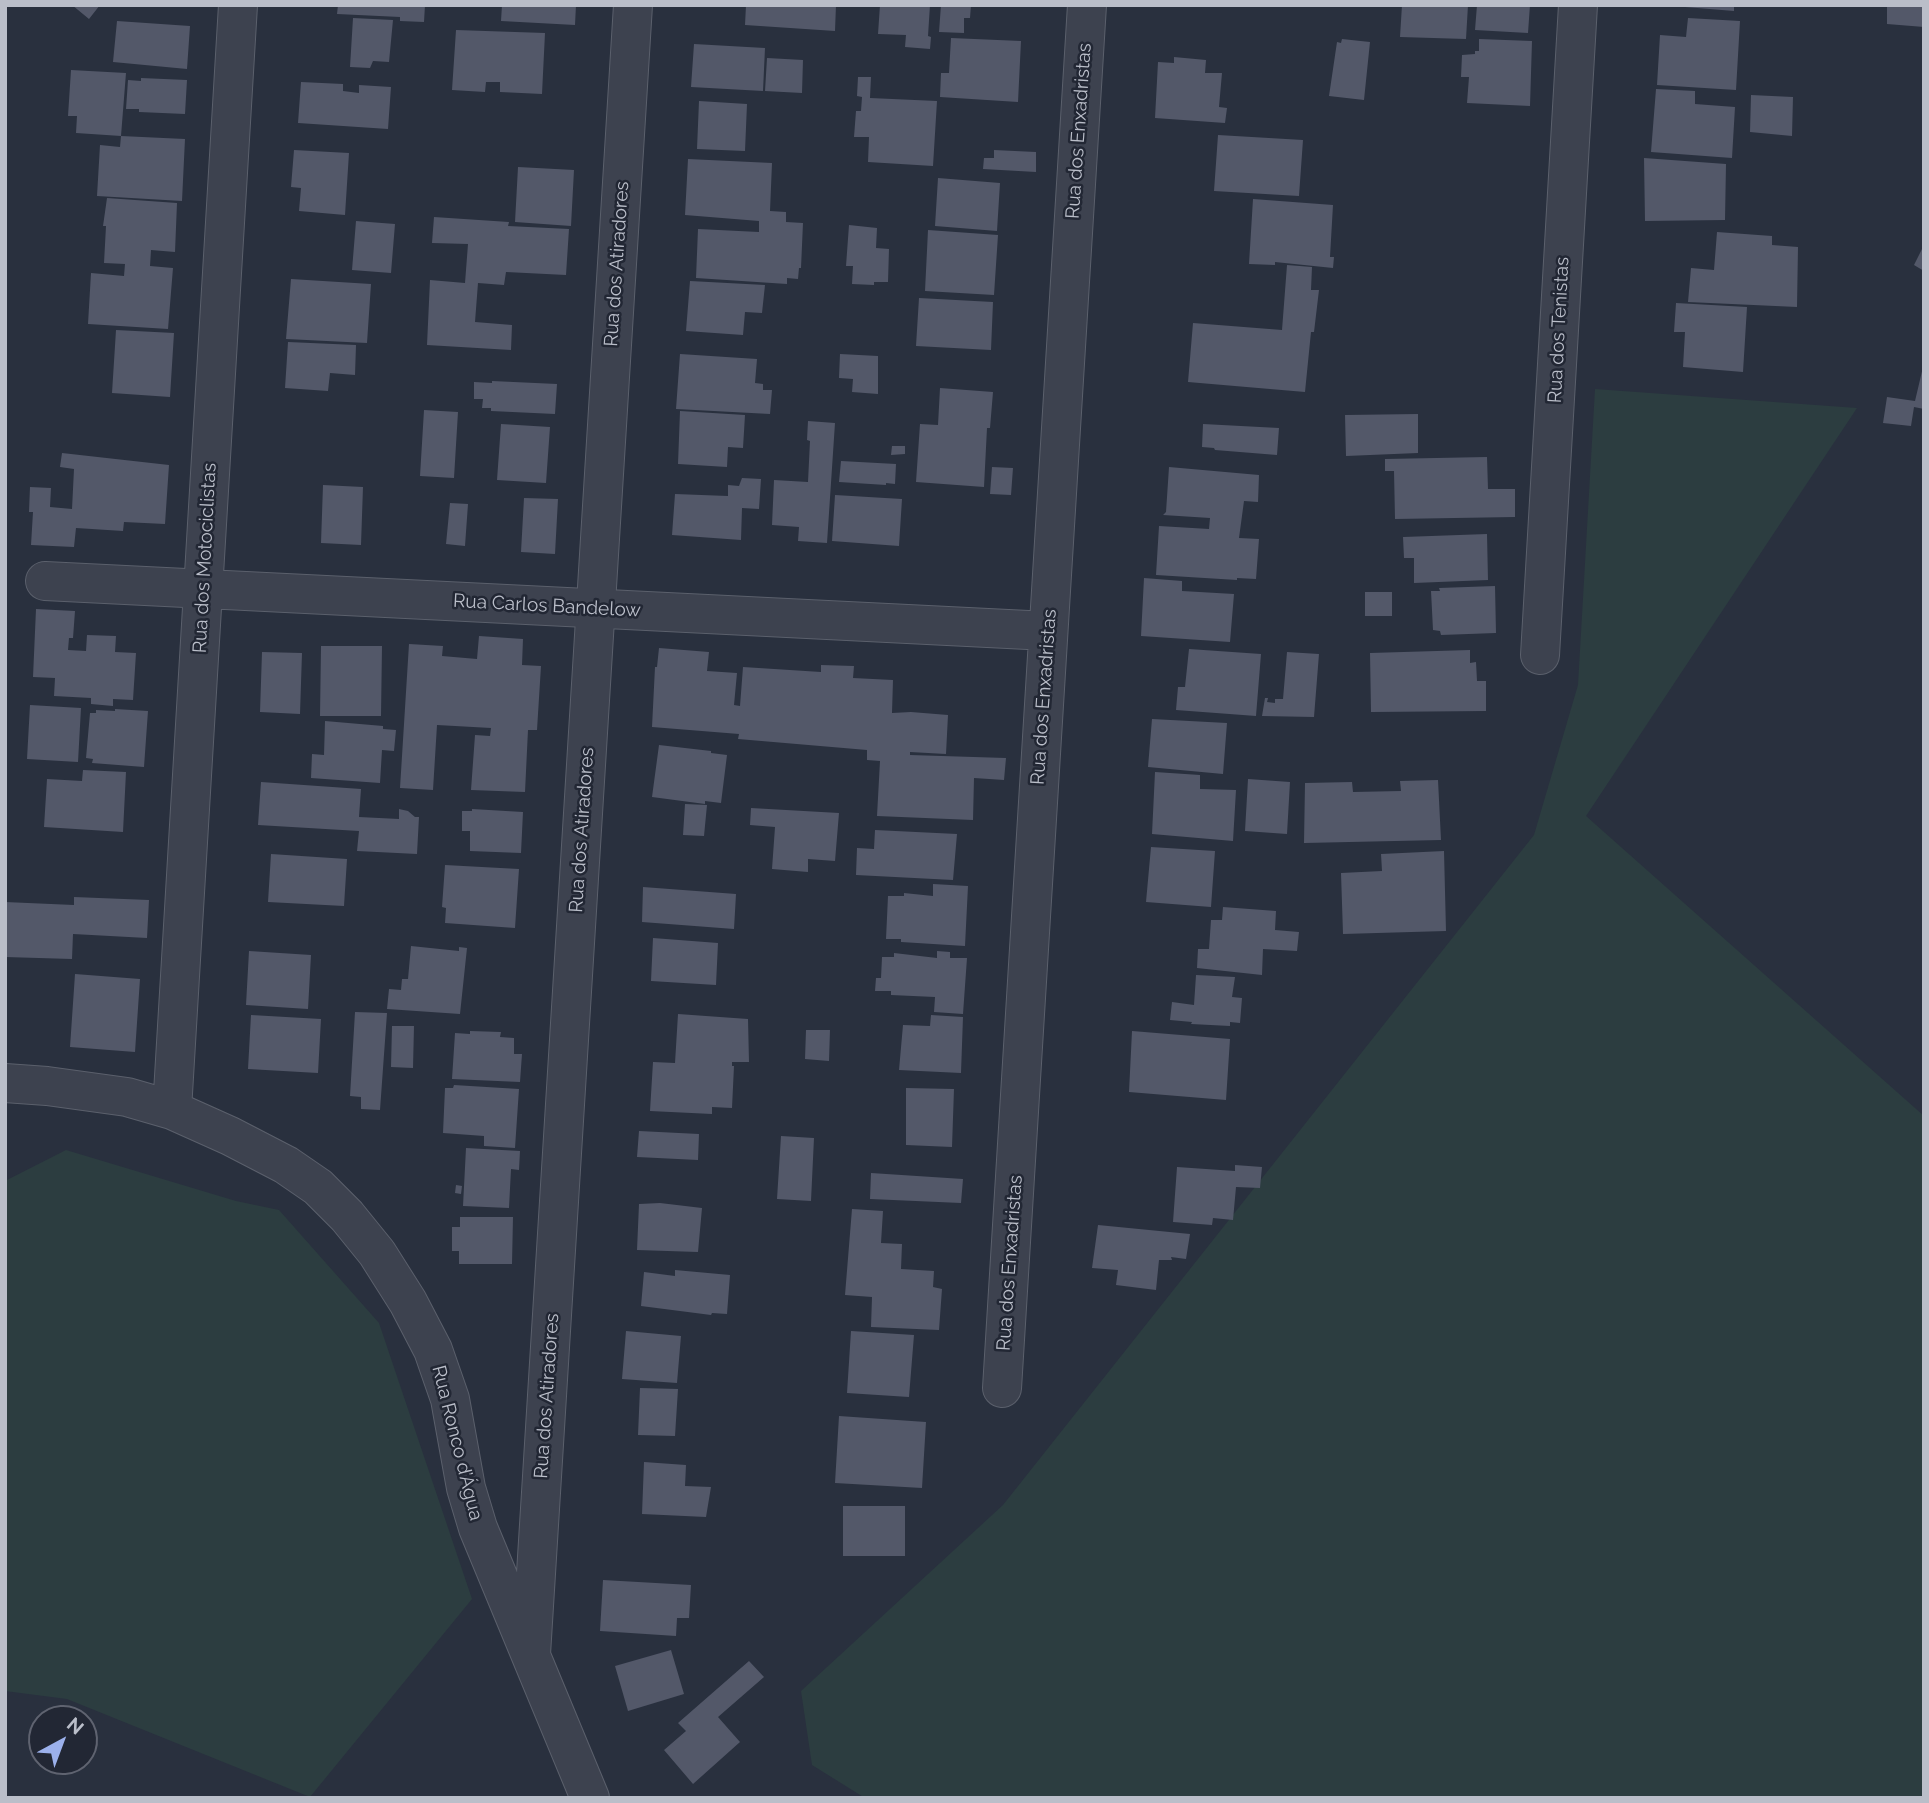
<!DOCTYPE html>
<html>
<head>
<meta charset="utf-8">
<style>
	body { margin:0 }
	#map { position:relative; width:1929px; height:1803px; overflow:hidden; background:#29303e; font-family:Raleway,sans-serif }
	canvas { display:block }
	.frame { position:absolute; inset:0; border:7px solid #babec9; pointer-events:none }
	.north { position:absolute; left:28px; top:1705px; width:70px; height:70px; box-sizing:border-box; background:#222734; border:2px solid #5f6370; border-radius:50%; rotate:41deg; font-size:19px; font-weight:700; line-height:28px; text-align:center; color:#babec9 }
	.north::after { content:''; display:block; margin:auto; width:24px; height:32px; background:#9cb1ec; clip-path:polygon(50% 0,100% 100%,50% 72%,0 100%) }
</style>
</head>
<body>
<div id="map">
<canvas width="1929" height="1803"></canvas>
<div class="frame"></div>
<div class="north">N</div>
</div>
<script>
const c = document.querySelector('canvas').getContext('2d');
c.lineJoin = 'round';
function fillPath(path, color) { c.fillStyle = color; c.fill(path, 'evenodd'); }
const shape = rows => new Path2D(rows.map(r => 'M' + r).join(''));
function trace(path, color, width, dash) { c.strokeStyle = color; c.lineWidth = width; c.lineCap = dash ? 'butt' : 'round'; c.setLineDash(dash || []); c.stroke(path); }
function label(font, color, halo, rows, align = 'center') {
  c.font = font + ' Raleway,sans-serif'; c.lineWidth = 5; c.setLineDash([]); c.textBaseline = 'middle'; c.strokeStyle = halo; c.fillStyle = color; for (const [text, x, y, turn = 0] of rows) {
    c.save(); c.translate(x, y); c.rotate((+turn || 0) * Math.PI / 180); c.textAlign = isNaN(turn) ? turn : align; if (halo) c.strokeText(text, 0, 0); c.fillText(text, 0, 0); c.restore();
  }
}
fillPath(shape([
	[1595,389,1857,408,1586,816,1924,1116,1924,1798,865,1798,812,1765,801,1691,1003,1505,1534,835,1578,685],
	[66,1150,236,1201,279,1210,379,1323,472,1599,310,1797,67,1699,5,1691,5,1181]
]), '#2c3d40');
fillPath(shape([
	[72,5,100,5,89,19],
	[338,5,425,5,424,22,400,21,400,17,337,14],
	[502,5,576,5,575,25,501,21],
	[746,5,836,5,835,31,745,25],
	[880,5,930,5,928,36,931,37,930,49,905,47,906,35,878,34],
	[941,5,971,5,970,18,964,18,964,33,939,32],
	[1402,5,1468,5,1466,39,1400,37],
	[1477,5,1530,5,1528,33,1475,30],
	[1685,5,1734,5,1734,11,1685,7],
	[1887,5,1924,5,1924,27,1887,24],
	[353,18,393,20,389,62,373,61,370,68,350,67],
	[1688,18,1740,21,1736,90,1657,85,1660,35,1686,37],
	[117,21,190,26,187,69,113,62],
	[456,30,545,33,542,94,500,92,500,82,486,82,485,92,452,90],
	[951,38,1021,41,1018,102,940,97,941,73,949,73],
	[1342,39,1370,42,1364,100,1329,96,1337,42,1341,43],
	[1479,39,1532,41,1530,106,1467,103,1469,77,1461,77,1462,55,1475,54,1475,51,1479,51],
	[694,44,765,48,763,91,691,87],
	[1174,57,1206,60,1205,73,1222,73,1219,107,1227,108,1225,123,1155,118,1158,62,1174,63],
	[767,58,803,60,802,93,765,91],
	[71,70,126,73,121,136,76,133,77,116,68,116],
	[858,77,871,77,870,98,937,101,933,166,868,162,869,137,854,137,856,111,861,111,862,97,857,96],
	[141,78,187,80,185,114,139,112,139,109,126,109,128,80,141,81],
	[301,82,343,84,343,91,359,93,359,85,391,87,388,129,298,123],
	[1656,89,1695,91,1695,104,1735,107,1732,158,1651,152],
	[1751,95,1793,97,1792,136,1750,132],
	[699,101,747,104,745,151,697,149],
	[1218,135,1303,140,1299,196,1214,191],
	[121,136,185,139,182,201,97,196,100,145,120,147],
	[294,150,349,153,345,215,299,211,301,188,291,187],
	[994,150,1036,152,1036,172,983,169,984,158,994,158],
	[1644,158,1726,164,1725,220,1645,221],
	[688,159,772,163,770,211,786,212,786,222,803,223,801,268,799,268,798,279,787,278,787,284,696,278,698,229,759,232,759,221,685,215],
	[518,167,574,170,571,226,515,222],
	[938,178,1000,183,997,231,935,226],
	[107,198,177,203,175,252,151,250,150,266,173,268,168,329,88,324,91,273,124,276,125,264,104,263,106,226,103,226],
	[1253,199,1333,205,1330,257,1334,257,1333,268,1275,262,1275,265,1249,264],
	[434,217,509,222,508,226,569,229,566,275,506,272,504,285,478,283,475,322,512,325,511,350,427,345,430,280,465,283,468,244,432,243],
	[356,221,395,224,391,273,352,270],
	[849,225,877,228,876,248,889,249,888,282,874,282,874,285,852,284,853,266,846,266],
	[928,230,998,235,994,295,925,291],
	[1717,232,1772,236,1772,245,1798,247,1797,307,1688,302,1691,268,1714,270],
	[1924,245,1924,271,1914,265],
	[1287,265,1312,267,1311,290,1319,290,1314,332,1311,332,1305,392,1188,382,1193,323,1282,330],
	[291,279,371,284,367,343,286,339],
	[690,281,765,285,762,313,745,312,743,335,686,331],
	[919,298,993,302,991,350,916,346],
	[1676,303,1747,307,1743,372,1683,367,1685,332,1674,332],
	[116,330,174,333,170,397,112,393],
	[288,342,356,345,355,375,330,373,328,391,285,388],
	[680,354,757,359,755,383,763,384,763,390,772,390,770,414,676,409],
	[840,354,878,356,878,394,852,392,853,379,839,378],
	[1923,367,1924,409,1914,407,1911,426,1883,423,1887,397,1915,401],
	[492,381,557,384,555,414,491,411,491,408,482,408,483,399,474,399,474,382,492,383],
	[940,388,993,392,990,428,987,428,984,487,916,482,920,424,938,425],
	[424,410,458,412,454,478,420,476],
	[680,411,745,415,743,448,728,447,727,467,678,464],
	[1418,414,1418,453,1346,456,1345,415],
	[808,421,835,423,827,543,798,541,799,527,772,525,774,480,808,482,810,441,807,440],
	[501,424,550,427,546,483,497,480],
	[1203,424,1279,428,1277,455,1215,450,1214,448,1202,447],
	[892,446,905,446,905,454,891,455],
	[62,453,169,465,165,524,124,522,123,531,76,528,74,547,31,545,33,512,29,512,30,487,51,488,50,507,72,509,74,469,60,467],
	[1487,457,1488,489,1515,489,1515,517,1395,519,1394,471,1385,471,1385,459],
	[841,461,896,464,895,484,886,483,886,485,839,482],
	[992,467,1013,468,1011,495,990,494],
	[1169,467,1259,475,1258,502,1244,501,1239,538,1259,539,1256,579,1237,578,1237,580,1156,575,1159,526,1209,529,1210,518,1163,515,1166,512],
	[742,478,761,479,759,509,742,508,741,540,672,535,675,494,728,496,728,485,739,486],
	[323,485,363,487,361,545,321,543],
	[835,495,902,499,899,546,832,541],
	[524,498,558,499,555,554,521,552],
	[450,503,468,504,465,546,446,544],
	[1487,534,1488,580,1414,583,1414,558,1404,558,1403,537],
	[1144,578,1182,581,1182,591,1234,594,1230,642,1141,636],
	[1495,586,1496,633,1441,635,1440,631,1433,630,1431,591,1440,591,1439,588],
	[1365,592,1392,592,1392,616,1365,616],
	[36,609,75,611,73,638,69,638,68,650,86,651,87,635,116,636,115,652,136,653,133,700,113,699,113,706,91,704,91,698,54,696,55,678,33,677],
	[479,636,523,639,522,665,541,666,537,730,528,730,525,792,471,790,475,735,490,736,491,728,437,725,433,790,400,788,409,644,443,646,442,656,477,659],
	[321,646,382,646,381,716,320,716],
	[659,648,709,652,707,671,737,673,734,705,740,706,743,667,821,672,821,665,854,666,853,678,893,680,892,713,911,712,948,715,946,754,910,752,910,755,1006,758,1004,780,974,778,973,820,877,816,880,761,867,760,867,750,738,739,739,734,652,727,655,667,657,667],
	[1189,649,1261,654,1256,716,1176,710,1178,687,1185,687],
	[1470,650,1470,663,1476,662,1477,681,1486,681,1486,711,1371,712,1370,653],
	[262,652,302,653,300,714,260,712],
	[1287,652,1319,654,1314,717,1262,716,1265,698,1268,698,1267,702,1275,703,1275,699,1283,699],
	[30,705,81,708,78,762,27,759],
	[115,709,148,711,144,767,92,763,93,759,86,758,90,713,96,713,96,710,115,711],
	[1152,719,1227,723,1223,774,1148,767],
	[325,721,383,726,383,729,396,730,394,751,382,750,380,783,311,778,312,754,324,755],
	[659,745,711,751,711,753,727,755,721,803,705,801,705,804,652,797],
	[83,770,126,772,123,832,44,827,47,779,82,781],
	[1155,772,1200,775,1200,789,1236,790,1233,841,1152,834],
	[1248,779,1290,782,1287,834,1245,831],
	[1438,780,1441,840,1304,843,1305,783,1352,782,1353,792,1401,791,1400,781],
	[261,782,361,789,359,817,399,819,399,809,408,811,415,817,419,817,417,854,357,851,359,831,258,825],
	[685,804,707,805,704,836,683,835],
	[751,808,839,813,835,861,808,859,808,872,772,869,775,827,750,825],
	[472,809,523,812,521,853,470,851,470,831,462,831,462,811,472,811],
	[875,830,957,834,953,880,856,875,857,848,874,849],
	[1151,847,1215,851,1211,907,1146,902],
	[1444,851,1446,931,1343,934,1341,873,1382,871,1381,854],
	[271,854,347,859,344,906,268,902],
	[445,865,519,869,515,928,445,923,446,908,442,907],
	[933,884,968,886,965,946,901,942,901,939,886,939,888,896,904,896,904,893,933,896],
	[643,887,736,894,734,929,642,922],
	[74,897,149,900,147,938,73,934,72,959,5,957,5,902,74,905],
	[1223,907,1276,911,1275,930,1299,932,1297,951,1263,949,1262,975,1197,968,1198,949,1209,949,1211,920,1222,920],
	[653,938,718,943,716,985,651,981],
	[411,946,459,951,459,947,467,948,460,1014,387,1009,389,989,401,990,402,979,408,979],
	[249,951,311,955,308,1009,246,1005],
	[937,951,950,952,950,958,967,958,963,1014,934,1012,935,997,891,995,891,991,875,991,876,978,881,978,882,957,894,957,894,953,937,958],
	[75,974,140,979,135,1052,70,1047],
	[1196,975,1235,977,1232,997,1242,998,1240,1023,1230,1022,1230,1026,1191,1024,1192,1022,1170,1020,1172,1002,1194,1005],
	[355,1012,387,1013,380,1110,361,1109,361,1097,350,1096],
	[678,1014,748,1019,749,1062,732,1062,732,1066,734,1066,732,1108,712,1107,712,1114,650,1111,653,1062,675,1063],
	[251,1015,321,1019,318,1073,248,1069],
	[931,1015,963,1017,961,1073,899,1070,903,1025,930,1026],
	[392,1026,414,1026,413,1068,391,1067],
	[806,1030,830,1030,829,1061,805,1059],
	[470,1031,501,1032,500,1037,514,1038,514,1054,522,1054,520,1082,452,1079,455,1033,470,1034],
	[1132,1031,1230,1039,1226,1100,1129,1092],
	[454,1085,519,1089,515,1148,484,1146,484,1136,443,1133,445,1088,453,1088],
	[906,1088,954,1089,952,1147,906,1145],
	[639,1131,699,1134,698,1160,637,1157],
	[781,1136,814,1138,811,1201,777,1199],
	[466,1148,520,1151,519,1170,511,1169,509,1208,463,1206],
	[1235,1165,1262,1167,1260,1188,1236,1187,1233,1220,1213,1218,1212,1225,1173,1222,1177,1167,1235,1171],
	[871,1173,963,1179,961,1203,870,1199],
	[456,1185,462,1186,461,1194,455,1193],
	[660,1203,702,1208,698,1252,637,1250,639,1204],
	[852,1209,883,1211,881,1243,902,1244,901,1269,934,1271,933,1287,942,1289,939,1330,871,1327,872,1297,845,1295],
	[460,1217,513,1217,512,1264,459,1264,459,1251,452,1251,452,1227,460,1227],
	[1098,1225,1190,1234,1186,1259,1171,1257,1172,1260,1159,1260,1156,1290,1116,1285,1118,1270,1092,1268],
	[675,1270,730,1275,727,1314,712,1313,711,1315,641,1306,644,1272,675,1276],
	[626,1331,681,1336,677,1383,622,1379],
	[851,1331,914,1335,909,1397,847,1393],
	[640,1388,678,1389,675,1436,638,1435],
	[839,1416,926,1422,922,1488,835,1483],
	[644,1462,686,1465,685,1486,711,1487,706,1517,642,1514],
	[843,1506,905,1506,905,1556,843,1556],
	[603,1580,691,1585,689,1618,677,1618,676,1636,600,1631],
	[671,1650,684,1694,628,1711,615,1666],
	[749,1661,764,1677,718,1717,740,1742,693,1784,664,1750,686,1731,678,1723]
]), '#535869');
const minor = shape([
	[45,581,1048,631],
	[1540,655,1578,5],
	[5,1083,47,1086,127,1097,172,1110,230,1136,286,1165,318,1187,347,1216,377,1253,408,1302,433,1350,450,1399,466,1488,478,1528,590,1798],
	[172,1110,238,5],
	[1002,1388,1087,5],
	[531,1654,633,5]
]);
trace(minor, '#5b606c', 40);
trace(minor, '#3d424f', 38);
label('19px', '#babec9', '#222734', [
	["Rua dos Enxadristas",1079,131,-86],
	["Rua dos Atiradores",617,264,-86],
	["Rua dos Tenistas",1559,330,-87],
	["Rua dos Motociclistas",205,558,-87],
	["Rua Carlos Bandelow",547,606,3],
	["Rua dos Enxadristas",1044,697,-86],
	["Rua dos Atiradores",582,830,-86],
	["Rua dos Enxadristas",1010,1263,-86],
	["Rua dos Atiradores",547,1396,-86],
	["Rua Ronco d’Água",457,1443,76]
]);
</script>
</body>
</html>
